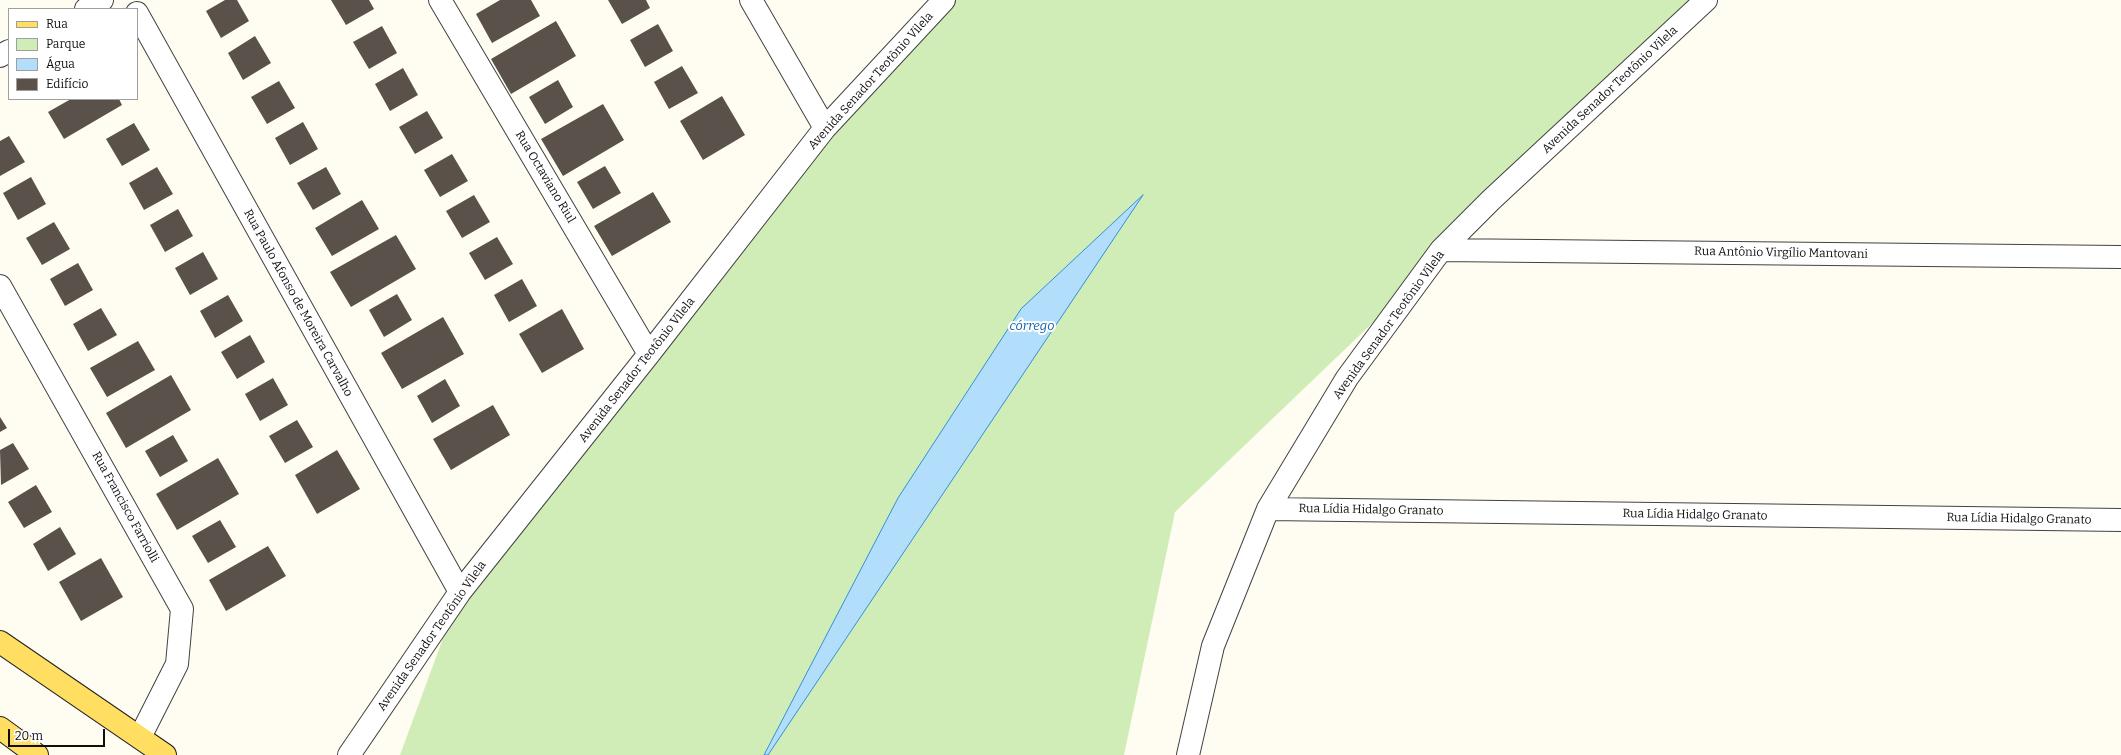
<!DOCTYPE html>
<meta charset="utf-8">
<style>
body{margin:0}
#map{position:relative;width:2121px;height:755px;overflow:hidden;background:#fffdf1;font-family:Bitter,serif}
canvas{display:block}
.legend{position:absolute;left:8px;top:8px;width:130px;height:92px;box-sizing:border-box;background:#fff;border:1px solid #9f9f9f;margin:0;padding:5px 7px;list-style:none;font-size:12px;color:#0f0f0f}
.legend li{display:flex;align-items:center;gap:8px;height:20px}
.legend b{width:20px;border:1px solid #9f9f9f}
.scale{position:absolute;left:8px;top:729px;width:97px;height:18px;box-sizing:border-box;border:2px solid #0f0f0f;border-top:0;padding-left:5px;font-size:12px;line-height:14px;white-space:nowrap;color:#0f0f0f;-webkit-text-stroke:3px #fff;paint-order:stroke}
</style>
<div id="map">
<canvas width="2121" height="755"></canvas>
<ul class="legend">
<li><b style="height:5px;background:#ffde61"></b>Rua</li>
<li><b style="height:11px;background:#d1edb7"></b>Parque</li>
<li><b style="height:11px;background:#b2ddfb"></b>Água</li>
<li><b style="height:11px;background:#59514a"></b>Edifício</li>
</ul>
<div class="scale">20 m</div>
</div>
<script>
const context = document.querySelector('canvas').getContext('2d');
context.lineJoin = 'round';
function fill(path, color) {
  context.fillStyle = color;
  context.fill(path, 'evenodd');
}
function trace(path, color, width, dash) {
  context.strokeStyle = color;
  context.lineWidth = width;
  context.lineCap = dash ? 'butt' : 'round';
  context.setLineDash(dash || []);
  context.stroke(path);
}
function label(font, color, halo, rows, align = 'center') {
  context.font = font + ' Bitter,serif';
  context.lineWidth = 4;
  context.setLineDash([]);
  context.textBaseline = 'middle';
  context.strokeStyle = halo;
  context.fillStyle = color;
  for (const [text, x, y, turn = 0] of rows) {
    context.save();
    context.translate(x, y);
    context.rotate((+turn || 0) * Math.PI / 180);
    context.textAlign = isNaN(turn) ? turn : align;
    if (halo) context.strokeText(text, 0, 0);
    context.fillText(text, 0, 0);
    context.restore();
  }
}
const green = new Path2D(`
 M949 0H1710L1175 512 1124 755H400L456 603 827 130Z`);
const water = new Path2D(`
 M1143 195 768 755H764L898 498 1021 309Z`);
const building = new Path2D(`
 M225 0H237L249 21 221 38 206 11Z
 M331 0H369L374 9 346 25Z
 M500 0H531L540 16 492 43 476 14Z
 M608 0H646L650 8 622 24Z
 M556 21 576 56 511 94 491 59Z
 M658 24 673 51 645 67 630 40Z
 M382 26 397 53 369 69 353 42Z
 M255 36 271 63 243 80 228 53Z
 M682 66 698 93 669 109 654 82Z
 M403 68 418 95 390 111 375 84Z
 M558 80 573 107 545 124 529 97Z
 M279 81 295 108 267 124 251 97Z
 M722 96 745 135 703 160 680 121Z
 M71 99H119L122 105 64 139 48 112Z
 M603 104 624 140 563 176 541 139Z
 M427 111 443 138 415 154 399 127Z
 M303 122 318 149 290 165 275 138Z
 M134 123 150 150 122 166 106 139Z
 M9 136 25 162 0 176V141Z
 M452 154 468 181 440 197 424 170Z
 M605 166 621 193 593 209 577 182Z
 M157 167 173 194 144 210 129 183Z
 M326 167 341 194 313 210 297 183Z
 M31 177 46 204 18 220 3 193Z
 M653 192 671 222 612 256 594 226Z
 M474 195 490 222 462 238 446 211Z
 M362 200 379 229 332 256 315 228Z
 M178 209 193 236 165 252 150 225Z
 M54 222 70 249 42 265 26 238Z
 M396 235 416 269 351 307 330 272Z
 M497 237 513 264 485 280 469 253Z
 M203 252 218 279 190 295 175 268Z
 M78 263 93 290 65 306 50 279Z
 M522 279 537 306 509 322 494 295Z
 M397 294 412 320 384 337 369 310Z
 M228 295 243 321 215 338 200 311Z
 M101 308 117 335 88 351 73 324Z
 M562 309 584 349 542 373 519 334Z
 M443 317 464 354 402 389 381 353Z
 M250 335 265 362 237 379 221 352Z
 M138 341 155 370 107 397 90 368Z
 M171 375 191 410 126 448 106 413Z
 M273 378 288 405 260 421 245 394Z
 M445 379 460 406 432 423 417 396Z
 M493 405 510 435 451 470 433 439Z
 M0 417 7 428 0 432Z
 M297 420 313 447 285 463 269 436Z
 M173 435 188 461 160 477 145 451Z
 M13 443 29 469 1 485 0 450Z
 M337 450 360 489 317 514 295 475Z
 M218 458 239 494 177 530 156 494Z
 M36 485 52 512 24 528 8 502Z
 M220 520 236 547 208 563 192 536Z
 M60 527 76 554 48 571 33 544Z
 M268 546 286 576 226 611 209 580Z
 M101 558 123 597 81 621 59 582Z`);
const minor = new Path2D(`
 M440 0 649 354
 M751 0 825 128
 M86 9 102 0
 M137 13 460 592
 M0 56 9 51
 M1441 250 2121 257
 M0 286 182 609 177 664 140 737
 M1268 509 2121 520
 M349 755 460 592 649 354 825 128 944 0
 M1188 755 1213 646 1268 509 1347 378 1441 250 1491 200 1706 0`);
const major = new Path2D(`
 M0 642 165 755
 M0 728 37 755`);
const streetNames = [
 ["Avenida Senador Teotônio Vilela",871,81,-48],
 ["Avenida Senador Teotônio Vilela",1610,90,-43],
 ["Rua Octaviano Riul",545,177,59],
 ["Rua Antônio Virgílio Mantovani",1781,253,1],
 ["Rua Paulo Afonso de Moreira Carvalho",298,303,61],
 ["Avenida Senador Teotônio Vilela",1389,325,-54],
 ["Avenida Senador Teotônio Vilela",637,370,-52],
 ["Rua Francisco Farriolli",125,507,61],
 ["Rua Lídia Hidalgo Granato",1371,510,1],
 ["Rua Lídia Hidalgo Granato",1695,515,1],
 ["Rua Lídia Hidalgo Granato",2019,519,1],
 ["Avenida Senador Teotônio Vilela",432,636,-55]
];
const waterNames = [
 ["córrego",1032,326]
];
fill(green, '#d1edb7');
fill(water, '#b2ddfb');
trace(water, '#3390d7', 1);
fill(building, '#59514a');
trace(minor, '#424242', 24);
trace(major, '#202020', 24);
trace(minor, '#fff', 22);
trace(major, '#ffde61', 22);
label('12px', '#0f0f0f', '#fff', streetNames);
label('italic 13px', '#0e61ac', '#fff', waterNames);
</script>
